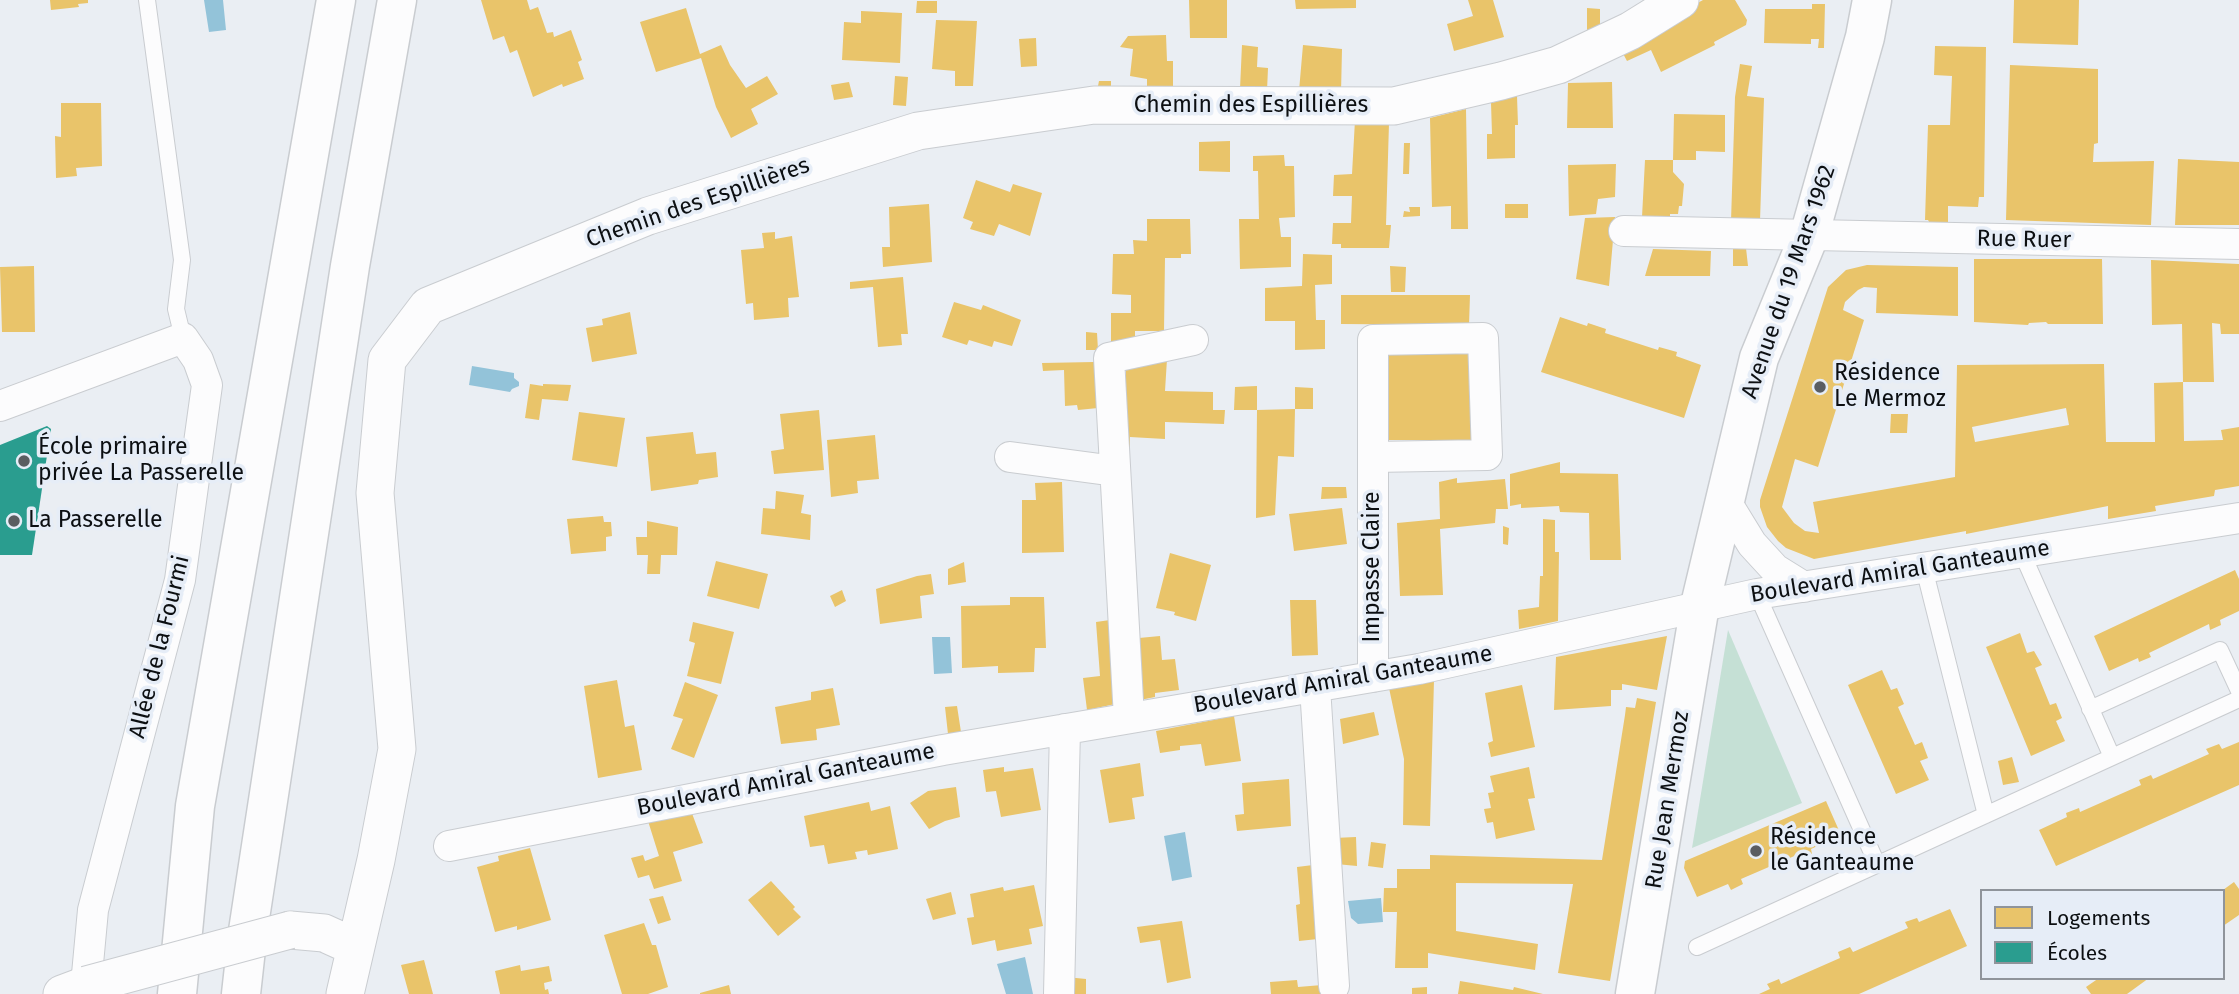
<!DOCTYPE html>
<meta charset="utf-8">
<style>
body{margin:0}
#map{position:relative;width:2239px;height:994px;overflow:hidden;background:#eaeef3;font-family:"Fira Sans",sans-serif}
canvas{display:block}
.legend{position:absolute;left:1980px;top:889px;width:245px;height:91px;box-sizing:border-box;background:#e6edf7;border:2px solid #8f949b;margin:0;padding:9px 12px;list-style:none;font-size:21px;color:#0c0f12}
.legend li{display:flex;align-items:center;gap:14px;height:35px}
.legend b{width:35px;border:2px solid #8f949b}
</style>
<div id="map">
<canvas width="2239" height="994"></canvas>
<ul class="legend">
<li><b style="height:19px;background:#e9c46a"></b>Logements</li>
<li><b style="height:19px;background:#2a9d8f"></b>Écoles</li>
</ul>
</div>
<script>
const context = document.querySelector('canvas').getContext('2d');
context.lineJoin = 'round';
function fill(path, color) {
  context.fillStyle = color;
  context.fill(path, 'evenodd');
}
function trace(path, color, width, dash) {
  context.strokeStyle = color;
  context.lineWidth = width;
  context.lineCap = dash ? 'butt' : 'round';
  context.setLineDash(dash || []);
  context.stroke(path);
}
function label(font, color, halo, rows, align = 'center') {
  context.font = font + ' "Fira Sans",sans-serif';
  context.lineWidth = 7;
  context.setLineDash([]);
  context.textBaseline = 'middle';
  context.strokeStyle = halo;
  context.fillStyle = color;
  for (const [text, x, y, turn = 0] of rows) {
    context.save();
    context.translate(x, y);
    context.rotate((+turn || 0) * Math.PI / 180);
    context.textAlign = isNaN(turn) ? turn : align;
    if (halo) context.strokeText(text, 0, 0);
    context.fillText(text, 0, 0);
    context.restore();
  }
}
const green = new Path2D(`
 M1728 630 1802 803 1692 848Z`);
const water = new Path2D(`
 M204 0H223L226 30 209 32Z
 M472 366 514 373V378L519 382V386L512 389 510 392 469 385Z
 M932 637H950L952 673 934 674Z
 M1185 832 1192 877 1172 881 1164 836Z
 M1381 898 1383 922 1358 924 1351 918 1348 901Z
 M1025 957 1033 994H1006L997 964Z`);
const homes = new Path2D(`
 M50 0H88V3L78 4 79 7 51 10Z
 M481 0H527L530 10 538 7 547 33 553 32 554 37 571 30 582 60 578 62 584 79 563 87 562 84 533 97 517 50 510 53 504 36 493 40Z
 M1189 0H1227V38H1190Z
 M1295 0H1356V8L1296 9Z
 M1468 0H1493L1504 37 1454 51 1447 24 1473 16Z
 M1703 0H1735L1747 20 1746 25 1714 42 1715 45 1661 72 1651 50 1627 61 1619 46Z
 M2014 0H2079L2078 45 2013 43Z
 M917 1H937V13H916Z
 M1812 4H1825L1824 48H1818L1819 39H1811V44L1764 43 1765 9H1812Z
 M686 8 700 54 721 45 730 65 746 88 767 76 778 94 751 109 758 124 731 138 716 107 701 58 656 72 640 22Z
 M1587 8 1600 9V36L1587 37Z
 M861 11 902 13 900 63 842 60 844 22 861 23Z
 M936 20 977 21 973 86H955V71L932 69Z
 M1166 35 1167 61H1173V87L1147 86V79L1130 76 1133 49 1120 47 1128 36Z
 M1036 38 1037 66 1021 67 1019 39Z
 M1242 45 1258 47 1257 67 1268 68 1267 91 1240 89Z
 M1303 45 1342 49 1341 93 1299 91Z
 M1935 46 1986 47 1984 197H1979L1978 207 1948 206V226L1931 225 1928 220H1925L1928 125H1950L1952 76 1934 75Z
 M1740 64 1752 66 1747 96 1764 98 1760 221H1731L1735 97Z
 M2010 65 2098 69V143L2094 144 2093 162 2154 161 2151 225 2006 220Z
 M895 76 908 77 906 106 893 105Z
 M1099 81H1111V86H1098Z
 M849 82 853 97 834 100 831 85Z
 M1612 82 1613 128H1567L1568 83Z
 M1517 96 1518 125H1515V158L1487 159V134H1492L1491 103Z
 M61 103H101L102 166 76 168 77 176 56 178 55 136 61 137Z
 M1466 109 1468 229H1451V206L1432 207 1430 118Z
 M1674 114 1725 115V152L1696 151V160H1673Z
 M1355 120 1389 123 1386 225H1391L1389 248H1341V244H1332L1333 223H1351L1352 196H1333L1334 175 1352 174Z
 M1230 141V172L1199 171V142Z
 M1404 143H1410L1409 174H1403Z
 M1284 155 1285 166H1294L1295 217 1279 218 1281 237H1291V267L1240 269 1239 219H1259L1258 171H1253V156Z
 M2178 159 2239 162V225H2175Z
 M1645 160H1673V172L1684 184 1682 206H1679L1678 214H1670V219L1642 217Z
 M1616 164 1615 197 1598 199 1596 214 1569 216 1568 165Z
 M976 180 1010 192 1013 184 1042 193 1030 236 999 224 994 236 970 229 973 222 963 218Z
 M929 204 932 262 883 267 882 247H890L889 207Z
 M1505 204H1528V218H1505Z
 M1409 207H1420V216L1403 217 1404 211 1410 212Z
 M1615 217 1609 286 1576 279 1585 218Z
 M1147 219H1190L1191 254H1181V258H1165L1164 331H1135V338L1111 345V313H1131V295L1112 294 1113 254H1134L1133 240 1147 241Z
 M775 232V239L792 236 799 297 788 298 789 317 754 320 753 303 746 304 741 250 764 248 762 233Z
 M1733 248H1746L1748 266H1733Z
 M1653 249 1711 251 1710 276H1645Z
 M1303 254 1332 255V284L1315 285 1316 320H1325V349L1295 350V321H1265V288L1302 286Z
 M1974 259H2102L2103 324H2048L2046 322 2029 323 2028 325 1974 322Z
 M2151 260 2239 264V334H2221L2220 324 2212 323 2214 382H2183L2182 324 2152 325Z
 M1867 265 1958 267V316L1876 313 1877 288 1864 287 1858 290 1845 302 1843 310 1864 320 1818 467 1795 459 1782 507 1794 523 1805 531 1819 533 1813 502 1955 477 1957 365 2104 364 2106 442H2155L2154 383 2183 382 2184 441 2223 440 2221 430 2239 427V486L2215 490 2214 496 2155 506 2156 511 2108 519V506L1966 534V531L1814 559 1786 548 1778 541 1767 527 1760 507V500L1828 287 1846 270ZM2066 408 2069 425 1975 442 1972 427Z
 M34 266 35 332H2L0 267Z
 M1390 266 1406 267 1405 292H1391Z
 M903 277 908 334H901L902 345 878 347 873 287 850 289V282Z
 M1341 295H1470L1469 325 1341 324Z
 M954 302 981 310 983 305 1021 320 1012 346 994 341 992 347 969 340 967 345 942 337Z
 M630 312 637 354 592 362 586 328 603 325 602 319Z
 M1560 317 1587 326 1588 323 1606 329 1605 333 1658 350 1659 347 1677 352 1676 356 1701 365 1684 418 1541 372Z
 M1086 332 1097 333 1098 350H1086Z
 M1473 350 1475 440H1384L1383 351Z
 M1126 359H1167L1165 391 1213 392V410H1225L1224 424 1165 422V439L1130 437V455L1116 454 1126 409Z
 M1094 362 1098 408 1078 410 1077 405 1065 406 1064 370 1043 371 1042 363Z
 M530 384 543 386V384L571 385 568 401 542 399 539 420 525 418Z
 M1257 386V410H1234L1235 387Z
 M1295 387 1313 388V409H1295Z
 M1295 409 1294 457 1278 456 1275 515 1256 518 1257 410Z
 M819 410 824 470 774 474 771 451 784 449 780 414Z
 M579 412 625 418 617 467 572 460Z
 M1891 414H1908L1907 433H1890Z
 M693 432 696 454 716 452 718 477 699 480 698 484 651 491 646 437Z
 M875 435 879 479 857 481 858 493 831 497 827 440Z
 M1560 462V473L1618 474 1621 560H1590L1589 513 1560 512 1559 506 1521 508V504L1510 506V474Z
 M1457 478V483L1505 479 1508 509H1496L1495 523 1440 529 1443 595 1400 596 1397 523 1440 519 1439 482Z
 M1062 482 1064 552 1022 553V500H1036L1035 483Z
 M1322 487H1346L1347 498 1321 499Z
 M776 491 804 495 801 513 811 515 810 540 761 534 763 508 775 509Z
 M1342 508 1347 544 1294 551 1289 514Z
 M603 516 604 522H611L612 536 606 537V551L571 554 567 519Z
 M1543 519 1555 520V552H1559L1558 621 1519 629 1518 610 1539 607 1540 576H1543Z
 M647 521 678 527 677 555H661L660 574H647L648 555H637L636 537H647Z
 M1503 526 1509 528 1508 545 1503 544Z
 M1170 553 1211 565 1196 621 1174 615 1175 612 1156 608Z
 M716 561 768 574 759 609 707 596Z
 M964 562 966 582 948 585V569Z
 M2235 570 2239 579V611L2220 620 2221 625 2210 630 2209 624 2149 653 2151 657 2139 662 2138 658 2109 671 2094 636Z
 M931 574 934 594 920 596 922 618 880 624 876 589 917 576Z
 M842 590 846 601 835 607 830 596Z
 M1010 597H1044L1046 648H1035L1034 672 998 673V666L962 668 961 606 1010 605Z
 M1290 600H1316L1318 655 1292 656Z
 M1110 620 1120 703 1087 710 1083 678 1100 676 1096 622Z
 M693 622 734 632 721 684 687 676 695 643 689 641Z
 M2020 633 2027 653 2034 651 2042 665 2035 668 2050 705 2056 703 2062 718 2056 721 2065 741 2031 756 1986 647Z
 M1160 636 1162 660 1175 659 1179 690 1155 693V697L1135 701 1139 638Z
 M1667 636 1657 690 1622 684V690H1611V706L1554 710 1556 657Z
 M1882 670 1891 690 1897 688 1904 704 1898 707 1915 745 1922 742 1928 758 1920 761 1929 780 1896 794 1848 685Z
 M617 680 625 727 634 725 642 770 598 778 584 686Z
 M1434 680 1430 826 1403 825 1404 759 1389 688Z
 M685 682 718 695 694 758 671 749 683 719 673 716Z
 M1522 685 1535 747 1491 757 1488 743 1493 741 1485 693Z
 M833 688 840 725 816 729 817 740 781 744 775 707 811 700V692Z
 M1637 698 1656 702 1610 981 1558 973 1573 884 1456 883V931L1538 944 1535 970 1428 953V968H1395L1397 912H1383L1384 888H1397V869H1430V855L1602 860 1625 715 1626 707 1635 708Z
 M957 706 961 732 948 734 945 707Z
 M1374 712 1379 735 1343 744 1340 719Z
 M1234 716 1241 761 1205 766 1201 744 1180 746V750L1160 753 1156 731Z
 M2239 742V785L2056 866 2039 830 2067 817 2066 813 2079 808 2080 812 2141 785 2139 780 2151 775 2153 779 2209 754 2206 749 2219 744 2222 749Z
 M2012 757 2019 782 2003 785 1998 761Z
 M1140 763 1144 796 1132 798 1135 819 1109 823 1100 770Z
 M1004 767V772L1033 768 1041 810 1001 817 996 791 986 792 983 770Z
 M1529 767 1535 798 1528 799 1535 830 1496 839 1493 822 1487 823 1484 809 1491 808 1488 793 1494 792 1490 776Z
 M1289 779 1291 826 1237 831 1235 815 1244 814 1242 783Z
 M956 787 960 817 945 821 929 829 910 803 928 791Z
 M1826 801 1841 835 1811 849 1812 854 1800 859 1799 854 1741 879 1743 884 1731 890 1728 884 1697 897 1684 868 1685 861Z
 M869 802 871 811 890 806 898 849 868 855 867 850 855 852 857 859 828 864 824 845 810 847 804 816Z
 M690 808 703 843 673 852 682 881 654 889 649 875 638 878 631 858 643 855 645 861 659 856 648 821Z
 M1356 837 1357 866 1336 864 1334 838Z
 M1371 842 1386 844 1383 868 1368 866Z
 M530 848 551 920 517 930V926L495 932 477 867 499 861 498 856Z
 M1313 865 1318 939 1299 941 1296 905 1300 904 1297 867Z
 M771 881 795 907 793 909 801 917 778 936 748 900Z
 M2234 882 2239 889V915L2223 926V890Z
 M1034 885 1043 926 1029 929 1032 944 997 951 995 940 972 945 967 918 974 917 970 894 1003 887 1004 891Z
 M951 892 956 914 933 920 926 899Z
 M663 896 671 920 658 924 649 899Z
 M1950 909 1967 946 1859 994H1759L1770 989 1767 984 1779 979 1781 984 1840 958 1838 952 1850 947 1853 952 1908 928 1905 922 1917 918 1919 922Z
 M1182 921 1191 978 1167 983 1160 940 1140 943 1137 927Z
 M644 923 652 945H656L668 987 648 994H622L604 935Z
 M424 960 433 994H409L401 965Z
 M520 965 521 971 549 966 552 981 544 983 545 990 548 989 549 994H500L495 971Z
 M1066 977 1086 979V994H1065Z
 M2099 978H2149L2127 994H2091L2086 987Z
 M1297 980 1298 987 1322 985 1323 994H1271L1270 982Z
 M1460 981 1513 990 1514 987 1543 994H1458Z
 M729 985 731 994H700V993Z
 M1427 987V994H1412V988Z`);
const schools = new Path2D(`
 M47 426 51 429 32 555H0V445Z`);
const service = new Path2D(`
 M147 0 182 260 176 309 183 338
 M2022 553 2112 757
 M1924 568 1986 815
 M1757 594 1877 864
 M2090 709 2220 650 2239 691
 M1697 947 2239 699`);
const minor = new Path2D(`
 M1624 231 2239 244
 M0 406 183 338 198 360 207 385 180 580 93 910 86 985
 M1010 457 1115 471
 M1725 500 1752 544 1775 569 1804 587
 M1373 677V340L1483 338 1487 455 1373 457
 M1315 687 1334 986
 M1129 718 1109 358 1193 340
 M449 846 943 750 1419 669 1757 594 2239 518
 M1059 994 1065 729`);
const tertiary = new Path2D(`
 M290 930 324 933 355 947
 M62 994 86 985
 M345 994 376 860 397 749 375 493 387 360 428 306 648 216 918 131 1094 105 1394 106 1501 81 1558 65 1630 31 1680 0`);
const secondary = new Path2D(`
 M1635 994 1700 605 1759 358 1809 236 1865 37 1872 0`);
const motorway = new Path2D(`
 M177 994 195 806 336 0
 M241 994 248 931 350 266 397 0`);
const tertiaryBridge = new Path2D(`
 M86 985 290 930`);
const markers = [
 [1820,387,7,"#5a5d61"],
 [24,461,7,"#5a5d61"],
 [14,521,7,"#5a5d61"],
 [1756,851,7,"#5a5d61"]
];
const streetNames = [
 ["Chemin des Espillières",1251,106],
 ["Chemin des Espillières",698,203,-19],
 ["Rue Ruer",2024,240,1],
 ["Avenue du 19 Mars 1962",1789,282,-71],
 ["Impasse Claire",1373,567,-90],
 ["Boulevard Amiral Ganteaume",1900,572,-9],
 ["Allée de la Fourmi",160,647,-76],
 ["Boulevard Amiral Ganteaume",1343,680,-10],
 ["Boulevard Amiral Ganteaume",786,780,-11],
 ["Rue Jean Mermoz",1668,800,-81]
];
const poiNames = [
 ["Résidence",1834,374],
 ["Le Mermoz",1834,400],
 ["École primaire",38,448],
 ["privée La Passerelle",38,474],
 ["La Passerelle",28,521],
 ["Résidence",1770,838],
 ["le Ganteaume",1770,864]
];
fill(green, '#c5e0d5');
fill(water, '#93c3d9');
fill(homes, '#e9c46a');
fill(schools, '#2a9d8f');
trace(service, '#c9ccd0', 18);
trace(minor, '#c9ccd0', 32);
trace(tertiary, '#c9ccd0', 39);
trace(secondary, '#c9ccd0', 41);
trace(motorway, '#c9ccd0', 41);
trace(service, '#fcfcfd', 16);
trace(minor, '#fcfcfd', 30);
trace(tertiary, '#fcfcfd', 37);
trace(secondary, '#fcfcfd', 38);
trace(motorway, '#fcfcfd', 38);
trace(tertiaryBridge, '#c9ccd0', 39, []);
trace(tertiaryBridge, '#fcfcfd', 37);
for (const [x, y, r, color] of markers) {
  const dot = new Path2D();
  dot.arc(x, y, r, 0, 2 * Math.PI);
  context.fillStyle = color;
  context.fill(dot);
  trace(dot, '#e6edf7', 2.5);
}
label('23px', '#0c0f12', '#e6edf7', streetNames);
label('23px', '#0c0f12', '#e6edf7', poiNames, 'left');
</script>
